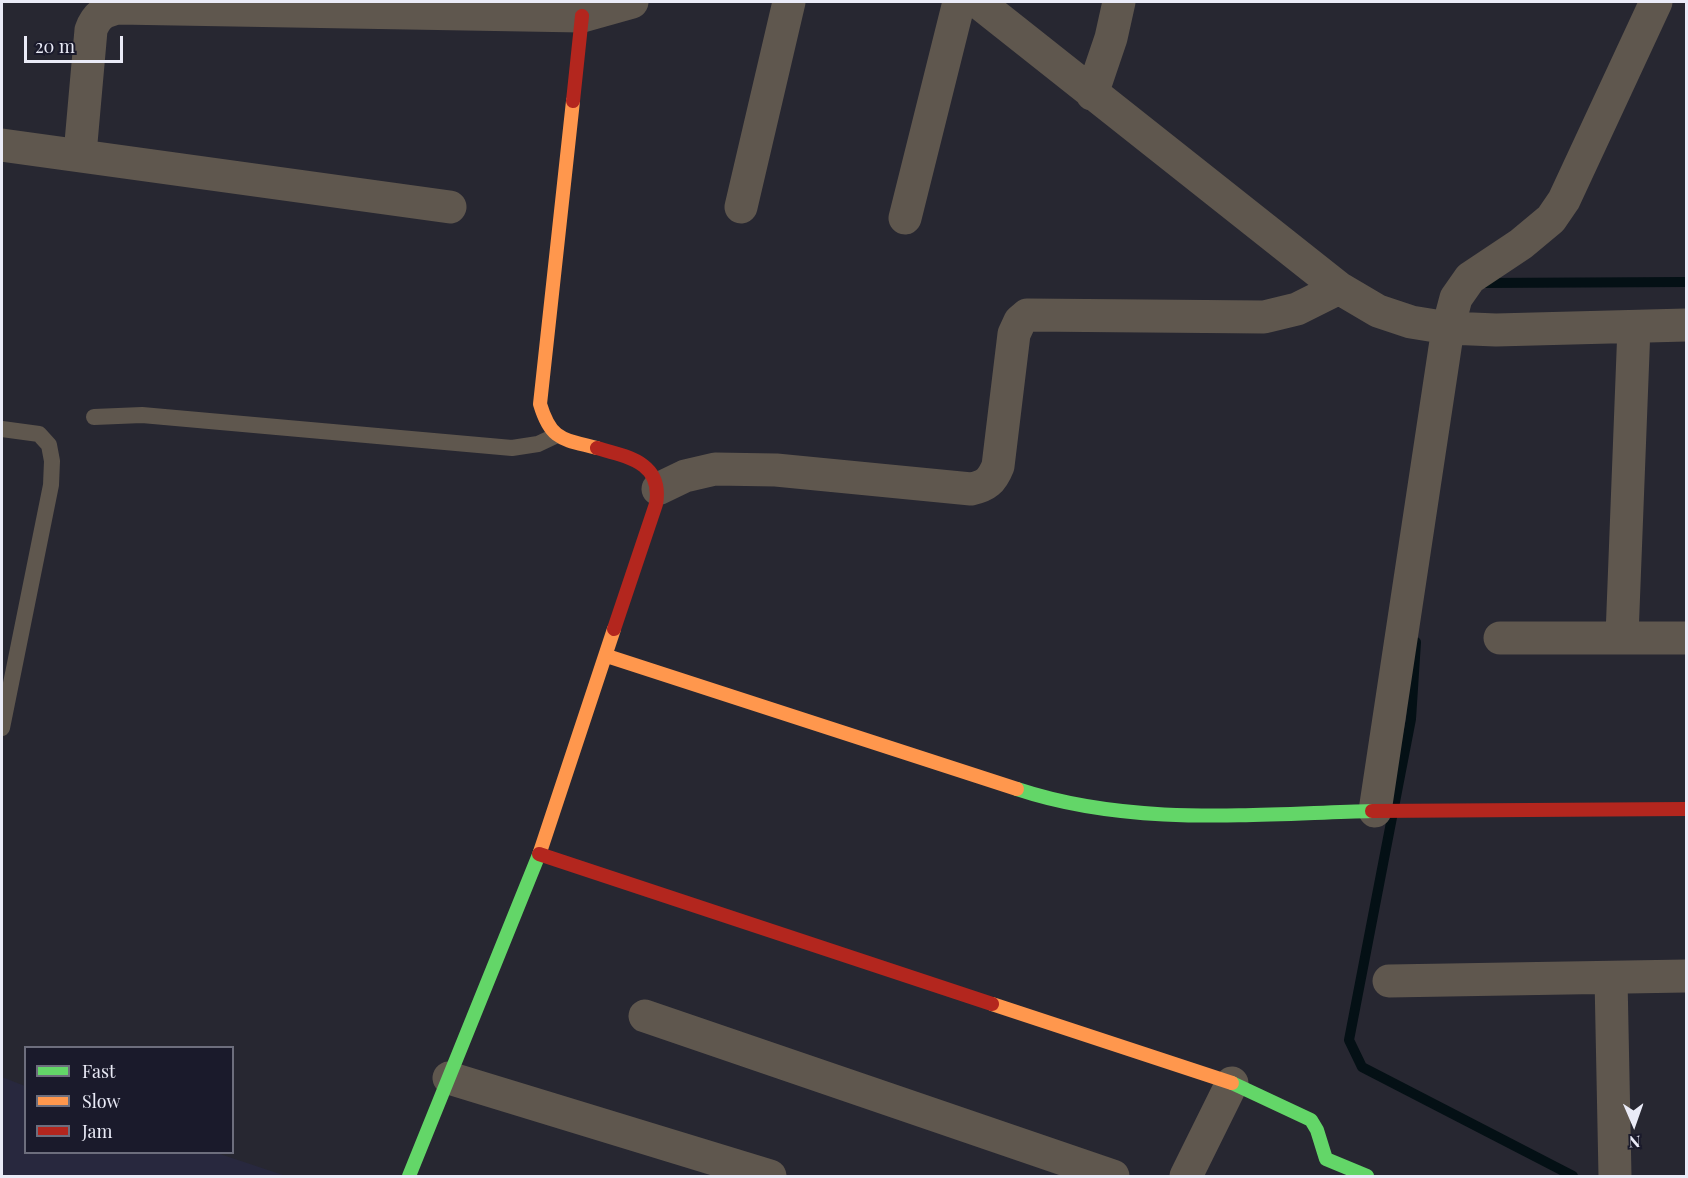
<!DOCTYPE html>
<style>
body{margin:0}
#map{position:relative;width:1688px;height:1178px;overflow:hidden;background:#272731;font-family:"Playfair Display",serif}
canvas{display:block}
.frame{position:absolute;inset:0;border:3px solid #eaebf7;pointer-events:none}
.legend{position:absolute;left:24px;top:1046px;width:210px;height:108px;box-sizing:border-box;background:#1a1a2b;border:2px solid #6d6e7d;margin:0;padding:8px 10px;list-style:none;font-size:18px;color:#eaebf7}
.legend li{display:flex;align-items:center;gap:12px;height:30px}
.legend b{width:30px;border:2px solid #6d6e7d}
.north{position:absolute;left:1604px;top:1094px;width:60px;height:60px;-webkit-text-stroke:4px #1a1a2b;paint-order:stroke;rotate:178deg;font-size:16px;font-weight:700;line-height:24px;text-align:center;color:#eaebf7}
.north::after{content:'';display:block;margin:auto;width:21px;height:27px;background:#eaebf7;clip-path:polygon(50% 0,100% 100%,50% 72%,0 100%)}
.scale{position:absolute;left:24px;top:36px;width:99px;height:27px;box-sizing:border-box;border:3px solid #eaebf7;border-top:0;padding-left:8px;font-size:18px;line-height:21px;white-space:nowrap;color:#eaebf7;-webkit-text-stroke:4px #1a1a2b;paint-order:stroke}
</style>
<div id="map">
<canvas width="1688" height="1178"></canvas>
<div class="frame"></div>
<ul class="legend">
<li><b style="height:8px;background:#63d668"></b>Fast</li>
<li><b style="height:8px;background:#ff974d"></b>Slow</li>
<li><b style="height:8px;background:#b3261e"></b>Jam</li>
</ul>
<div class="north">N</div>
<div class="scale">20 m</div>
</div>
<script>
const context = document.querySelector('canvas').getContext('2d');
context.lineJoin = 'round';
function fill(path, color) {
  context.fillStyle = color;
  context.fill(path, 'evenodd');
}
function trace(path, color, width, dash) {
  context.strokeStyle = color;
  context.lineWidth = width;
  context.lineCap = dash ? 'butt' : 'round';
  context.setLineDash(dash || []);
  context.stroke(path);
}
const built = new Path2D(`
 M2 1077 25 1086 26 1152 217 1153 286 1176H2Z`);
const stream = new Path2D(`
 M1480 283 1686 282
 M1416 642 1411 719 1349 1040 1362 1067 1573 1176`);
const lane = new Path2D(`
 M94 417 142 415 512 448 538 444 555 436
 M2 429 39 434 49 445 52 461 51 485 2 728`);
const street = new Path2D(`
 M978 2 1339 288 1378 311 1411 322 1448 328 1496 330 1686 325
 M1092 94 1111 38 1119 2
 M2 145 450 207
 M80 154 91 30C96 16 103 11 118 8L582 16 632 2
 M741 207 789 2
 M905 218 959 2
 M658 489 685 476 715 469 776 470 971 489C986 486 992 481 998 466L1014 334 1020 321 1027 315 1264 317 1297 309 1339 288
 M1622 636 1634 327
 M1500 638H1686
 M1375 811 1448 328 1456 298 1470 278 1521 244 1551 219 1564 200 1656 2
 M1611 978 1615 1176
 M1389 981 1686 976
 M645 1016 1113 1176
 M449 1078 770 1176
 M1186 1176 1232 1083`);
const fast = new Path2D(`
 M1017 789C1131 827 1254 814 1372 811
 M1232 1083 1311 1120 1317 1130 1326 1159 1367 1176
 M409 1176 540 852`);
const slow = new Path2D(`
 M573 101 540 404C551 441 563 439 597 448
 M607 656 1017 789
 M540 852 614 629
 M992 1004 1232 1083`);
const jam = new Path2D(`
 M573 101 582 16
 M597 448C629 457 663 463 656 504L614 629
 M1372 811 1686 809
 M539 854 992 1004`);
fill(built, '#28283e');
trace(stream, '#041015', 10);
trace(lane, '#5f574e', 16);
trace(street, '#5f574e', 33);
trace(fast, '#63d668', 14);
trace(slow, '#ff974d', 14);
trace(jam, '#b3261e', 14);
</script>
